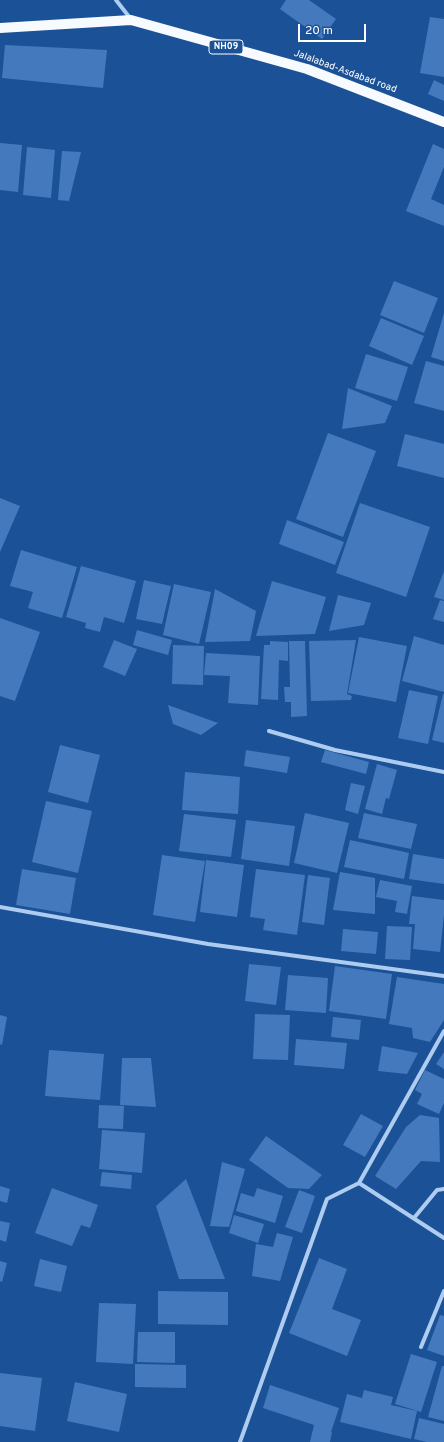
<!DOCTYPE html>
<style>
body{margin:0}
#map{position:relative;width:444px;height:1442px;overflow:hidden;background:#1b5196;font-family:Overpass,sans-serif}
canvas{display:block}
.scale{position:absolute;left:298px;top:24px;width:68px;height:18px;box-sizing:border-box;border:2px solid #fff;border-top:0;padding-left:5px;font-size:12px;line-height:14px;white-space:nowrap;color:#fff;-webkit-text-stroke:3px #1b5196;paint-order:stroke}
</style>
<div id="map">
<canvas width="444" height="1442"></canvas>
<div class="scale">20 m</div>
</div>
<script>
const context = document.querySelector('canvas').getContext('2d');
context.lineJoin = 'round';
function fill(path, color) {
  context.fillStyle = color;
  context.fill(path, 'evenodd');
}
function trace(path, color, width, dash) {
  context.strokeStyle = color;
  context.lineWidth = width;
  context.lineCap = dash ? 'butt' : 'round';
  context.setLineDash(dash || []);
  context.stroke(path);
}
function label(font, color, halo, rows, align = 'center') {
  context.font = font + ' Overpass,sans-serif';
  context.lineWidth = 3.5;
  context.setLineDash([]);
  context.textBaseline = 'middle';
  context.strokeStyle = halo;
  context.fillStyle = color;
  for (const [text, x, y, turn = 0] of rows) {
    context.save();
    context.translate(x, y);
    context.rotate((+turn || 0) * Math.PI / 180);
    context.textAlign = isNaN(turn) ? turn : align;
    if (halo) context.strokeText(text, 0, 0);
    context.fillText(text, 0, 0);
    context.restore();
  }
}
const building = new Path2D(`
 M286 0H309L336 19 322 39 280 9Z
 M430 17 444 19V77L420 73Z
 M5 45 107 50 103 88 2 78Z
 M434 80 444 85V101L428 94Z
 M0 143 22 145 18 192 0 190Z
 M433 144 444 149V167L431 199 444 205V226L406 211Z
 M27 147 55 150 51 198 23 195Z
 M62 151 81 152 69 201 58 200Z
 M394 281 438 298 424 333 380 315Z
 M444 313V361L431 357Z
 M381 318 424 336 412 365 369 346Z
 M366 354 408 367 397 401 355 388Z
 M426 361 444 366V411L414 403Z
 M348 388 392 406 385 423 342 429Z
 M328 433 376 451 343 537 296 519Z
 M405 434 444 444V478L397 466Z
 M0 498 20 506 0 552Z
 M360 503 430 527 406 597 336 573Z
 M287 520 344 542 335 565 279 544Z
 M21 550 77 567 62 618 28 608 33 592 10 586Z
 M81 566 136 581 124 623 104 617 100 632 85 628 86 623 66 617Z
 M444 571V600L434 597Z
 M144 580 171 586 162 624 136 619Z
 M272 581 326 597 315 634 256 636Z
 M174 584 211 592 199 644 163 635Z
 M215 589 256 611 250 641 205 642Z
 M338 595 371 603 364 625 329 631Z
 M440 600 444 601V622L433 619Z
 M0 618 40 632 15 701 0 696Z
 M137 630 172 640 168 655 133 645Z
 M414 636 444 645V692L402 681Z
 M359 637 407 646 396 702 348 693Z
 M114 640 137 649 125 676 103 667Z
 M356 640 347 694 352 696 351 700 311 701 309 641Z
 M270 641 288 642V661L279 660 278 700 261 699 264 645H270Z
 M289 641H305L307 716 291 717V702H285L284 687H290Z
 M173 645 204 646 203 685 172 684Z
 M206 653 260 656 258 705 228 703 230 676 204 675Z
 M409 690 438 696 428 744 398 738Z
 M443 694H444V743L432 740Z
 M168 705 218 723 201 735 173 724Z
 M60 745 100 755 88 803 48 792Z
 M246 750 290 757 287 773 244 766Z
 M325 750 369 762 366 774 321 762Z
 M377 764 397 770 389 799 386 798 382 814 365 809Z
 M185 772 240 777 238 814 182 810Z
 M351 783 365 786 358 814 345 810Z
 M46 801 92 811 78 873 32 862Z
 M305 813 349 823 337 873 294 863Z
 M364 813 417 824 411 849 358 838Z
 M184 814 236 820 231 857 179 851Z
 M246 820 295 826 289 866 241 859Z
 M350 840 409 853 404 879 344 867Z
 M413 854 444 859V884L409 879Z
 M162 855 205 861 195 922 153 915Z
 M206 860 244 865 237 917 200 912Z
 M22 869 76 878 70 914 16 905Z
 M256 869 305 875 297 935 263 930 265 919 250 917Z
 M340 872 375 878V914L333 910Z
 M308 875 330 878 324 925 302 922Z
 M380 880 412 886 407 914 395 912 397 901 376 897Z
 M412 896 444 900V915L440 952 413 949 415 924H409Z
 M387 926 412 927 410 960 385 959Z
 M343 929 378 932 376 954 341 951Z
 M249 964 281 967 276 1005 245 1001Z
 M335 966 392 974 386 1019 329 1011Z
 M288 975 328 978 326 1013 285 1010Z
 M397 977 444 984V1020L430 1042 413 1038 412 1028 389 1024Z
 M255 1014 290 1015 288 1060 253 1059Z
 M0 1015 7 1017 2 1045 0 1044Z
 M333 1017 361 1020 359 1040 331 1037Z
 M296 1039 347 1043 344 1069 294 1065Z
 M382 1046 418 1053 407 1074 378 1071Z
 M49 1050 104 1054 100 1100 45 1096Z
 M444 1052V1069L436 1064Z
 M122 1058H151L156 1107 120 1105Z
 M425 1070 444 1079V1103L439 1114 417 1104 422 1094 415 1090Z
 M99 1105 124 1106 123 1129 98 1128Z
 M361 1114 383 1126 365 1157 343 1145Z
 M420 1115 439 1118 440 1162 421 1161 396 1189 375 1176 406 1127Z
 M102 1130 145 1133 142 1173 99 1169Z
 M266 1136 322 1175 309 1189 288 1188 249 1160Z
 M222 1162 245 1169 229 1227 210 1226Z
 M102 1172 132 1175 131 1189 100 1186Z
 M186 1179 225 1279H179L156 1206Z
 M0 1186 10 1189 7 1203 0 1201Z
 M52 1188 98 1205 90 1228 81 1225 72 1246 35 1233Z
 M257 1188 283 1196 275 1223 236 1211 241 1193 254 1197Z
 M299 1190 315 1196 302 1233 285 1227Z
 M234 1215 264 1224 258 1243 229 1233Z
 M0 1221 10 1223 6 1242 0 1240Z
 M277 1233 293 1237 280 1281 252 1276 256 1244 273 1247Z
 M319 1258 347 1269 332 1309 361 1320 347 1356 289 1333Z
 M40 1259 67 1266 61 1292 34 1286Z
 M0 1261 7 1263 2 1282 0 1281Z
 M158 1291 228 1292V1325L158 1324Z
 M99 1303 136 1304 133 1364 96 1362Z
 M440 1315 444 1316V1356L427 1350Z
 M138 1332H175V1363L137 1362Z
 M411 1354 437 1362 421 1412 395 1404Z
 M135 1364 186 1365V1388L135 1387Z
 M442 1366H444V1421L428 1417Z
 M0 1373 42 1378 35 1431 0 1426Z
 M75 1382 127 1394 119 1432 67 1421Z
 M270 1385 339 1408 331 1432H332L330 1442H310L314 1425 263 1408Z
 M364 1390 393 1397 391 1405 417 1411 411 1439 340 1422 347 1394 362 1398Z
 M419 1418 444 1424V1442H427L414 1439Z`);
const street = new Path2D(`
 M116 0 130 18
 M269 731 335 750 444 772
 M0 907 208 944 444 976
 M359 1183 444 1238
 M414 1218 437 1190 444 1189
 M421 1347 444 1291
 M240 1442 327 1199 359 1183 444 1031`);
const primary = new Path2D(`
 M0 28 131 20 307 69 444 122`);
const shields = [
 [226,47,34]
];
const shieldNames = [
 ["NH09",226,47]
];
const streetNames = [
 ["Jalalabad-Asdabad road",345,72,20]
];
fill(building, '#447abd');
trace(street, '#aeccf0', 4);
trace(primary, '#f7faff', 10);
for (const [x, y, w] of shields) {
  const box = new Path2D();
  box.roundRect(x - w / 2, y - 7, w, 14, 3);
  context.fillStyle = '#1b5196';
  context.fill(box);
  trace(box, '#fff', 1);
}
label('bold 9px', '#fff', null, shieldNames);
label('10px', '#fff', '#1b5196', streetNames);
</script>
